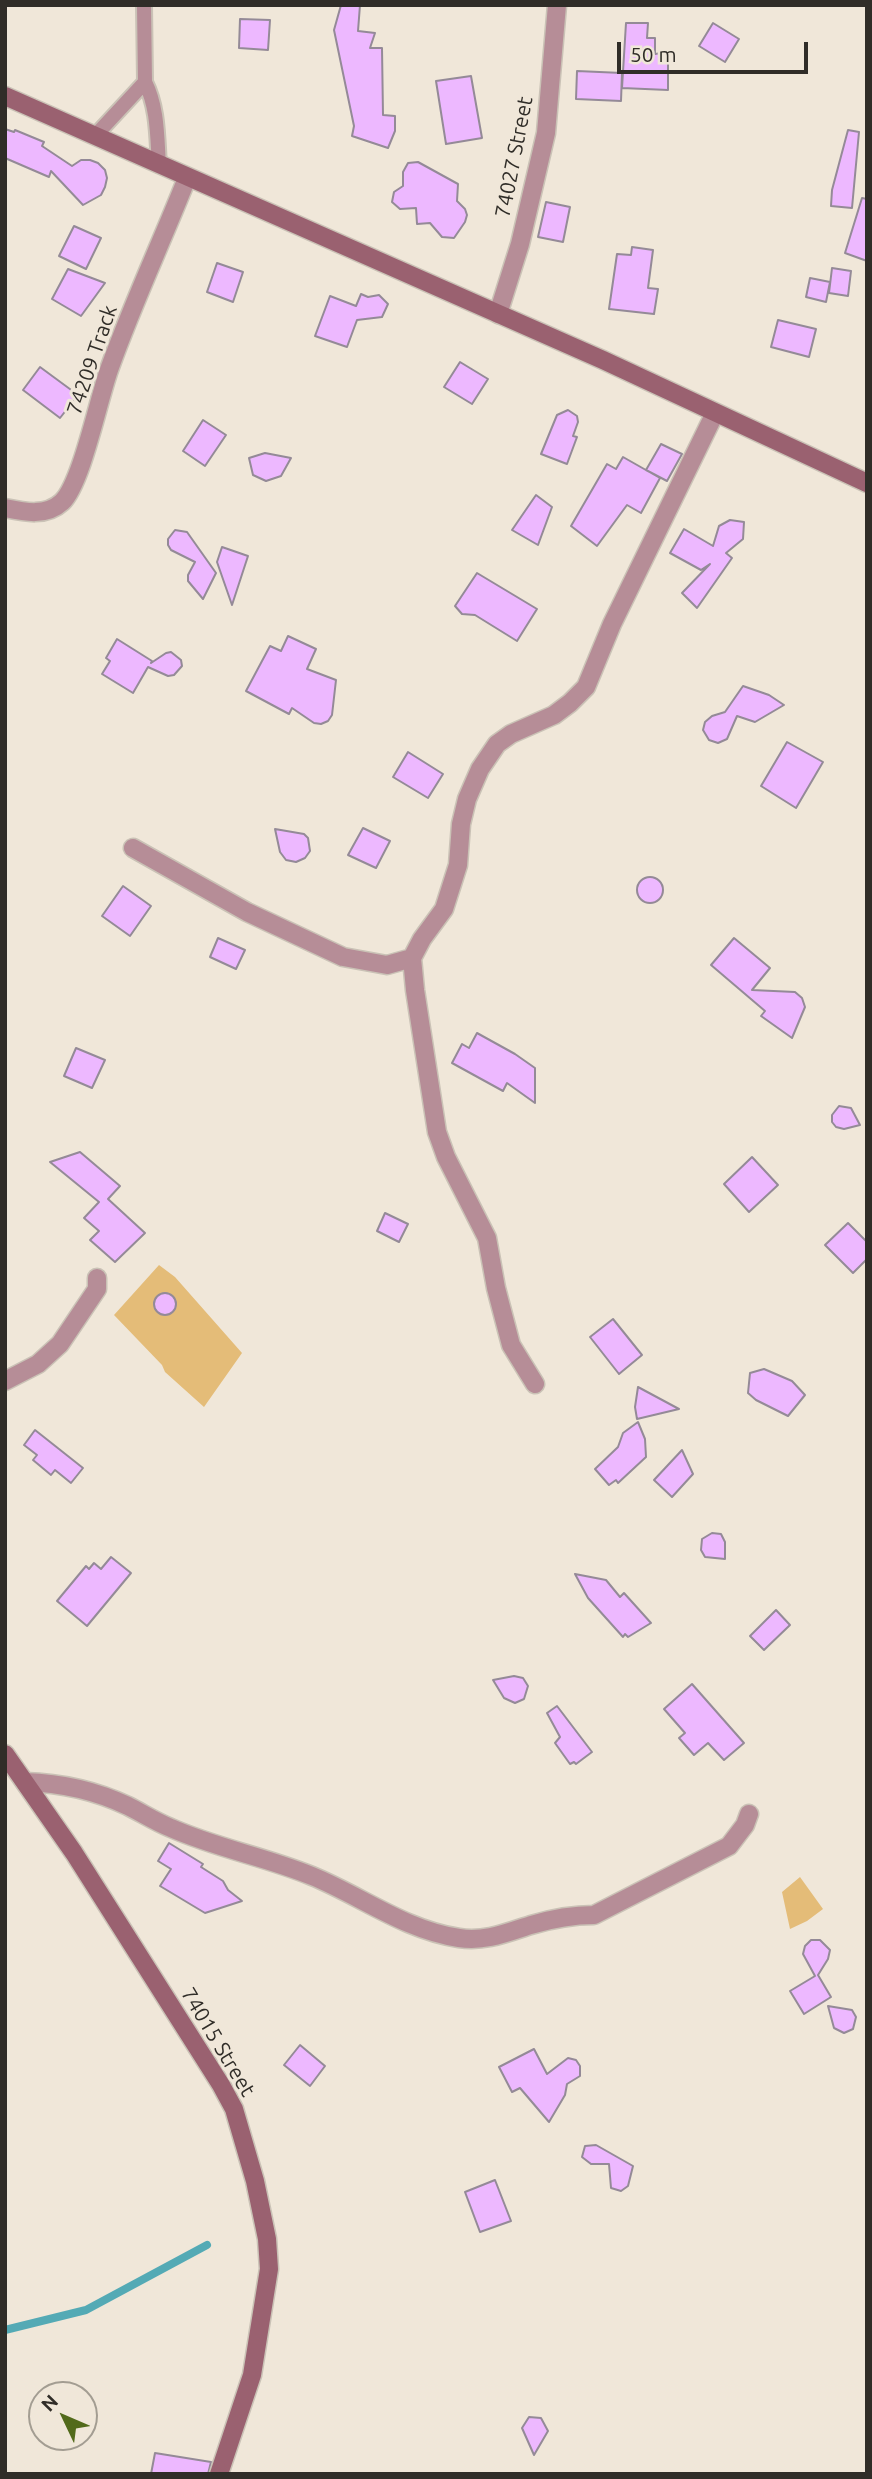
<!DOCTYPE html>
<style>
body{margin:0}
#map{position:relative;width:872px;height:2479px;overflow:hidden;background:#f0e7d9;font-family:Ubuntu,sans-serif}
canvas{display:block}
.frame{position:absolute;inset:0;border:7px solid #302d28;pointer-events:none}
.north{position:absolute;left:28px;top:2381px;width:70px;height:70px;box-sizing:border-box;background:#f0e7d9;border:2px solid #a39d92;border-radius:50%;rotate:314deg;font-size:19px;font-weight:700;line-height:28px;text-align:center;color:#302d28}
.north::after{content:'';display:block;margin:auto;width:24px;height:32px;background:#526a1b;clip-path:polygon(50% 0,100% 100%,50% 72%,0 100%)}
.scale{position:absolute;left:617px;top:42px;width:191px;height:32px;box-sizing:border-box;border:4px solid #302d28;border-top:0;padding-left:9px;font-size:21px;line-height:24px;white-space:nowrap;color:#302d28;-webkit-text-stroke:5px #f0e7d9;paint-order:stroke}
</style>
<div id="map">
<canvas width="872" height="2479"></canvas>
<div class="frame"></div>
<div class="north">N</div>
<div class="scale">50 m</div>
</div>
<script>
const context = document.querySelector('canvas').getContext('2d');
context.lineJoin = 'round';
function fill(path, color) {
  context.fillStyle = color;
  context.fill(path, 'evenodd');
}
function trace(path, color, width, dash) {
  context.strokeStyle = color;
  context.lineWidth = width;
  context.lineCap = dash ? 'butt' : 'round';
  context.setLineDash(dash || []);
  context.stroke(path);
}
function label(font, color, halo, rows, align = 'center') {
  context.font = font + ' Ubuntu,sans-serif';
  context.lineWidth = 6;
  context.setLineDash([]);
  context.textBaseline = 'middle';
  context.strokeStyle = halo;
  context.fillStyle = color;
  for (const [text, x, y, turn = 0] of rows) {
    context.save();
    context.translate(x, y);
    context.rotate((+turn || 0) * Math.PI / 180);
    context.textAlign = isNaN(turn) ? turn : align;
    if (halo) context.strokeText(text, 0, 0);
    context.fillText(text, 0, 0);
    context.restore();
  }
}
const green = new Path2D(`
 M159 1265 175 1277 242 1353 204 1407 165 1372 162 1365 114 1315Z
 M800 1877 823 1909 807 1921 790 1929 782 1892Z`);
const stream = new Path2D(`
 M5 2330 86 2310 207 2245`);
const building = new Path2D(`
 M341 5H360L358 31 375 33 370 48H382L383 115 395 116V131L388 148 352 136 354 126 334 30Z
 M240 19 270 20 268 50 239 48Z
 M626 23H648L647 38H655V54L668 52V90L622 88Z
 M713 23 739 39 725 62 699 46Z
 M577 71 622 73 621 101 576 99Z
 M471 76 482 138 446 144 436 81Z
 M5 129 14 132 15 130 44 142 42 146 72 166 81 160H90L98 163 105 170 107 178 105 187 101 195 83 205 51 171 49 177 5 158Z
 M848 130 859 132 852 208 831 206 832 190Z
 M418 162 458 184 457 201 465 209 467 215 465 222 454 238 442 237 430 223 417 224 416 208 400 209 392 202 394 192 403 186V172L408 163Z
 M862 198 867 199V261L845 253Z
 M546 202 570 207 563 242 538 237Z
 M74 226 101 238 86 269 59 256Z
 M632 247 653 250 648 288 658 289 654 314 609 309 617 254 631 255Z
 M217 263 243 272 233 302 207 292Z
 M832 268 851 271 848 296 829 293Z
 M68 269 105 283 81 316 52 299Z
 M810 278 830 282 826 302 806 297Z
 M361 294 368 297 379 295 388 304 382 317 357 320 347 347 315 336 330 296 356 306Z
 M778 320 816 329 809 357 771 347Z
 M460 362 488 379 472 404 444 387Z
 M40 367 78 395 60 418 23 390Z
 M568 410 577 416 578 422 573 436 577 437 567 464 541 454 557 415Z
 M203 420 226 435 205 466 183 451Z
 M661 444 682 454 667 481 646 470Z
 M265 453 291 458 281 476 266 481 253 475 249 458Z
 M623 457 660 478 641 513 627 505 597 546 571 526 607 464 616 469Z
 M536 495 552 507 538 545 512 530Z
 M730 520 744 522 743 539 726 553 732 558 697 608 682 593 710 564 701 570 670 553 684 529 713 546 719 526Z
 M175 530 187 532 216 573 203 599 188 581V575L195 562 171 550 168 545V539Z
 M222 547 248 556 232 605 217 562Z
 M477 573 537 609 517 641 475 615 462 614 455 606Z
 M288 636 316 649 307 669 336 680 332 715 328 721 321 724 314 723 292 708 289 714 246 691 270 646 281 651Z
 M117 639 152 661 151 663 166 653 171 652 181 660 182 666 174 675 168 676 148 667 133 693 102 674 110 661 106 658Z
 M743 686 769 695 784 705 755 722 737 716 727 739 718 743 709 740 703 730 705 722 712 716 725 712Z
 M787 742 823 762 796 808 761 786Z
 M408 752 443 774 428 798 393 777Z
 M363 828 390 841 376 868 348 855Z
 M275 829 304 834 308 838 310 851 305 858 296 862 286 860 280 852Z
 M637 890a13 13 0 1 1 26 0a13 13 0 1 1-26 0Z
 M123 886 151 906 130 936 102 916Z
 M218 938 245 950 236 969 210 957Z
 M734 938 770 968 752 990 795 992 802 998 805 1007 792 1038 761 1016 765 1011 711 965Z
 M477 1033 515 1054 535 1068V1103L507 1083 503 1091 452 1063 462 1044 469 1048Z
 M76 1048 105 1060 92 1088 64 1076Z
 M839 1106 851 1108 860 1125 844 1129 836 1127 832 1122V1115Z
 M80 1152 120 1186 108 1199 145 1233 115 1262 90 1240 99 1231 84 1218 99 1202 50 1162Z
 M752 1157 778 1185 749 1212 724 1184Z
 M385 1213 408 1224 399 1242 377 1231Z
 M848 1223 867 1242V1259L853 1273 825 1245Z
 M154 1304a11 11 0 1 1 22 0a11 11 0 1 1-22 0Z
 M613 1319 642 1355 619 1374 590 1337Z
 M764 1369 792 1381 805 1395 788 1416 756 1400 748 1393 750 1373Z
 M638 1387 679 1409 637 1419 635 1407Z
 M638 1422 645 1439 646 1457 618 1483 616 1480 609 1485 595 1469 618 1447 623 1433Z
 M35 1430 83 1468 71 1483 55 1470 51 1475 33 1460 37 1455 24 1445Z
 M682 1450 693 1474 672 1497 654 1480Z
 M712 1533 721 1534 725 1542V1559L705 1557 701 1550 702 1539Z
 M111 1557 131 1573 87 1626 57 1601 86 1566 89 1569 94 1563 101 1569Z
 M575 1574 606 1580 620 1597 624 1593 651 1623 628 1637 625 1634 623 1637 588 1598Z
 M776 1610 790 1625 764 1650 750 1636Z
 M514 1676 523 1678 528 1686 524 1699 515 1703 504 1698 493 1680Z
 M692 1684 744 1743 724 1760 708 1743 694 1755 679 1738 685 1733 664 1709Z
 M557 1706 592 1752 576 1764 574 1762 570 1764 555 1743 560 1737 547 1713Z
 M169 1843 203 1864 201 1867 223 1881 228 1890 242 1901 205 1913 160 1886 171 1869 158 1861Z
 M811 1940H820L830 1950 828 1959 818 1975 831 1997 804 2014 790 1991 815 1976 803 1954 805 1946Z
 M828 2006 852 2010 856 2017 853 2029 844 2033 834 2028Z
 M300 2045 325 2066 310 2086 284 2065Z
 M534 2049 547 2074 568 2058 576 2060 580 2066V2076L567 2084 565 2095 549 2122 520 2088 512 2092 499 2067Z
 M596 2145 633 2166 628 2186 621 2191 611 2188 609 2164H591L582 2157 585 2146Z
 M495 2180 511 2221 480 2232 465 2192Z
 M529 2417 541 2418 548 2431 534 2455 522 2428Z
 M155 2453 211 2462 208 2474H151Z`);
const lane = new Path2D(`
 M145 82C158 108 157 137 159 165
 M95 136 145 82 144 5`);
const street = new Path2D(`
 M498 314 520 244 546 133 557 5
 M5 508C24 512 46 517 62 502 82 483 99 396 110 367 133 303 162 241 187 178
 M133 848 247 912 343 957 387 965 412 958
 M5 1381 38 1364 60 1344 97 1289V1278
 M535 1384 511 1345 496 1288 487 1238 446 1157 437 1132 415 990 412 958 422 939 444 909 458 865 461 824 467 799 480 769 497 744 511 734 554 715 570 703 586 687 612 624 715 413
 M25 1782C62 1783 94 1790 128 1806 142 1813 156 1822 171 1828 216 1848 266 1857 312 1876 361 1896 405 1930 459 1938 485 1942 506 1933 531 1925 551 1919 574 1915 594 1915L729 1846 745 1825 749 1814`);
const secondary = new Path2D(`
 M5 96 603 360 867 483
 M5 1754 74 1853 221 2085 234 2109 255 2181 267 2239 269 2269 252 2375 219 2474`);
const streetNames = [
 ["74027 Street",514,157,-79],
 ["74209 Track",92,360,-71],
 ["74015 Street",218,2042,59]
];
fill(green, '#e4bc78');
trace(stream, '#54aab5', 8);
fill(building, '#edb8ff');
trace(building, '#948a97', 2);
trace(lane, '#cac2b6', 18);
trace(street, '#cac2b6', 21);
trace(secondary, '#cac2b6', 21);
trace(lane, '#b68d97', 14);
trace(street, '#b68d97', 18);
trace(secondary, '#9a6170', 18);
label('21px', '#302d28', '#f0e7d9', streetNames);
</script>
